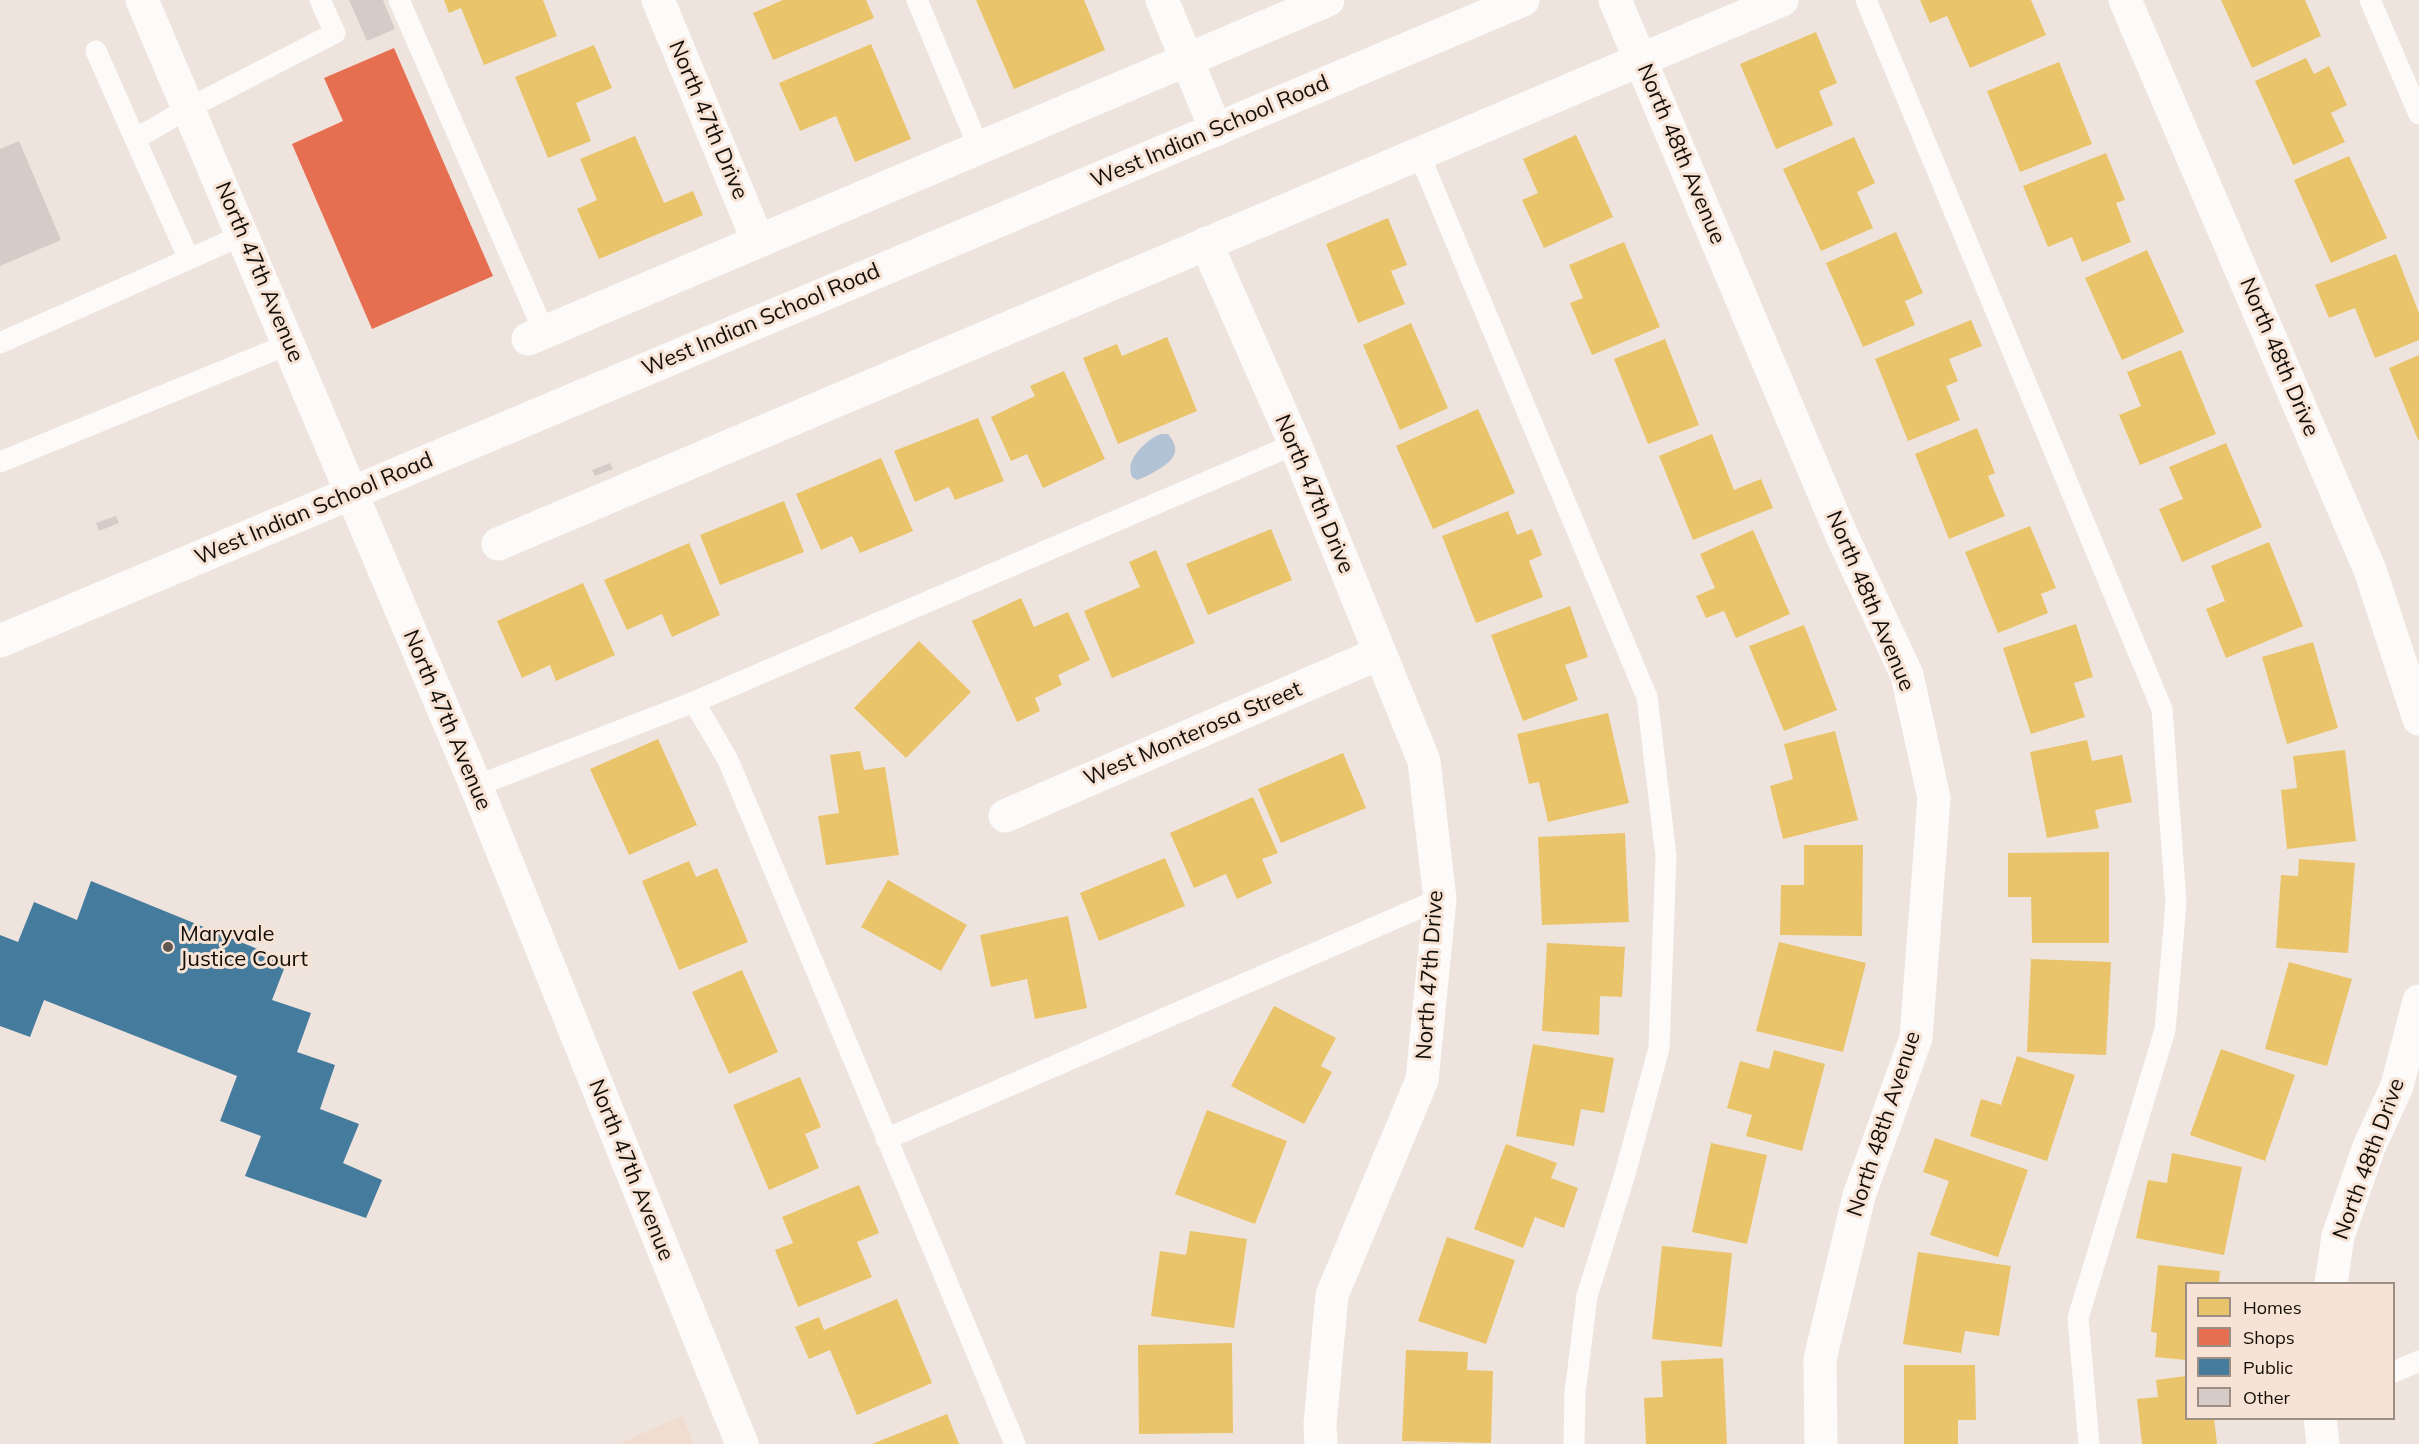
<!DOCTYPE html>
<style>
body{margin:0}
#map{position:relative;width:2419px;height:1444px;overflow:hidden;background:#eee4dd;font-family:Mulish,sans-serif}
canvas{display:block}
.legend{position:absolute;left:2185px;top:1282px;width:210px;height:138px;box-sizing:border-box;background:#f6e3d5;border:2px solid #9c8e83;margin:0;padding:8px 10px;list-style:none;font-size:18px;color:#140e09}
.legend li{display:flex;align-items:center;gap:12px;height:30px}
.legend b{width:30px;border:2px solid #9c8e83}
</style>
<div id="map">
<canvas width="2419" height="1444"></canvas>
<ul class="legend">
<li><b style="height:16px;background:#e9c46a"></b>Homes</li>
<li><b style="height:16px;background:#e76f51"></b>Shops</li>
<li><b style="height:16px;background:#457b9d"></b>Public</li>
<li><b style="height:16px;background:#d7cbc7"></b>Other</li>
</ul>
</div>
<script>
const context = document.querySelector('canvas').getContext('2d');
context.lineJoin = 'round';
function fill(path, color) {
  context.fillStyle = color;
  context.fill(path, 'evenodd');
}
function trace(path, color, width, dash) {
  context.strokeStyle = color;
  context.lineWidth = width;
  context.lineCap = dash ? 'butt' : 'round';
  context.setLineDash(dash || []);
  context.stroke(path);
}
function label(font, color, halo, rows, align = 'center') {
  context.font = font + ' Mulish,sans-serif';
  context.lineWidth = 6;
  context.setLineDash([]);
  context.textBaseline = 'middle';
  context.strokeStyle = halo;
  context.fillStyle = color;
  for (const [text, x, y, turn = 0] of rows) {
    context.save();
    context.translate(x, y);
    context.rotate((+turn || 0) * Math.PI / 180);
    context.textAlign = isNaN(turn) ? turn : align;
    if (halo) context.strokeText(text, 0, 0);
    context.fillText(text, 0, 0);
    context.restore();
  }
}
const built = new Path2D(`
 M682 1416 694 1444H618Z`);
const water = new Path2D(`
 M1160 434H1168C1172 439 1176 445 1175 452 1173 464 1148 476 1137 480L1132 477C1124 460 1145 441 1160 434Z`);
const homes = new Path2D(`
 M444 0H543L557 36 484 65 461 8 449 13Z
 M783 0H866L874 18 773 60 753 13Z
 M976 0H1084L1105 50 1014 89Z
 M1920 0H2031L2046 35 1970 68 1947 16 1930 23Z
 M2221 0H2305L2321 36 2252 68Z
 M1816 32 1837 83 1819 91 1833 125 1776 149 1740 64Z
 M871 44 911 139 855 162 836 116 800 131 779 83Z
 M594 45 612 88 576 103 591 141 548 158 515 77Z
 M2306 58 2314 74 2329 66 2347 105 2331 113 2345 142 2293 165 2255 81Z
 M2059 62 2092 144 2020 172 1987 91Z
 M1576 135 1613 217 1544 248 1522 200 1538 193 1523 159Z
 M635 136 664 203 693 191 703 215 599 259 577 209 597 200 580 159Z
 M1854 137 1875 183 1857 192 1873 228 1821 251 1783 169Z
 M2106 153 2125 200 2116 203 2131 242 2082 262 2072 237 2048 247 2023 186Z
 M2349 156 2387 238 2331 263 2294 180Z
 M1388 218 1407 265 1391 271 1405 304 1358 323 1326 244Z
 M1896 232 1923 293 1905 301 1915 325 1863 347 1826 263Z
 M1624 242 1660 327 1592 355 1570 303 1583 298 1569 265Z
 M2147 250 2184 332 2122 360 2085 278Z
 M2396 254 2419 313V340L2375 358 2355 308 2329 318 2315 285Z
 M1971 320 1982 346 1949 359 1958 381 1946 386 1960 420 1908 441 1875 359Z
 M1411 323 1448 408 1400 430 1363 345Z
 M1167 337 1197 411 1118 444 1083 358 1117 344 1122 356Z
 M1665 339 1699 425 1648 444 1614 359Z
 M2181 350 2216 434 2140 465 2119 415 2141 406 2127 372Z
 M2419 355V442L2389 368Z
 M1064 371 1105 459 1043 488 1027 454 1011 461 991 417 1035 396 1030 386Z
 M1478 409 1515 493 1433 529 1396 446Z
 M978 418 1004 481 955 500 949 487 915 502 894 451Z
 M1977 428 1995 473 1988 476 2005 516 1949 539 1915 454Z
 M1712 434 1734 490 1761 479 1773 508 1693 540 1659 456Z
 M2226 443 2262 527 2182 562 2159 509 2183 499 2169 467Z
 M881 458 913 531 860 553 852 536 821 550 796 494Z
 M784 501 804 552 720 585 700 535Z
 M1508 511 1517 535 1532 529 1542 555 1529 561 1543 597 1476 623 1442 536Z
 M2030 526 2056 588 2041 594 2048 613 1998 633 1965 552Z
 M1271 529 1292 580 1208 615 1186 564Z
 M1753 530 1790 614 1736 638 1724 611 1706 618 1696 596 1715 588 1700 554Z
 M2269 542 2303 626 2226 658 2206 609 2225 601 2211 566Z
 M689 543 720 615 672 637 662 614 627 630 604 580Z
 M1156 550 1195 643 1112 678 1084 611 1140 587 1129 562Z
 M583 583 615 655 556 681 550 665 522 678 497 621Z
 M1021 598 1034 627 1068 612 1090 660 1058 675 1062 685 1035 698 1040 711 1017 722 972 621Z
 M1570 606 1588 657 1565 665 1578 700 1523 721 1491 635Z
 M2076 624 2093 677 2074 683 2085 717 2031 734 2003 648Z
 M1804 625 1837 710 1784 731 1749 646Z
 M919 641 971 692 906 758 854 708Z
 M2313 642 2338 728 2287 744 2262 657Z
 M1608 713 1629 803 1548 822 1539 782 1529 784 1517 734Z
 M1835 731 1858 820 1783 839 1770 786 1793 779 1784 744Z
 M658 739 697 825 629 855 590 769Z
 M2087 740 2092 761 2122 755 2132 802 2095 810 2099 828 2047 838 2030 752Z
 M2345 750 2356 841 2287 849 2281 790 2297 788 2293 756Z
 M860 751 864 770 885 767 899 855 826 865 818 816 839 813 830 755Z
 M1343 753 1366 808 1281 843 1258 789Z
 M1253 797 1278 853 1262 859 1272 883 1237 899 1226 874 1194 888 1170 833Z
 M1625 833 1629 922 1542 925 1538 837Z
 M1804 845H1863L1862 936 1780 935 1781 885H1804Z
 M2109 852V943H2032L2031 897H2008V853Z
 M1165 858 1185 906 1099 941 1080 893Z
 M2299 859 2355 863 2348 953 2276 948 2281 875 2298 876Z
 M689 861 696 877 717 868 748 942 679 970 642 881Z
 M888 880 967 925 941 971 861 927Z
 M1068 916 1087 1008 1035 1019 1027 979 991 987 980 935Z
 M1779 942 1866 963 1843 1052 1756 1031Z
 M1547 943 1625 947 1622 997 1600 996 1599 1035 1542 1031Z
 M2031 959 2111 962 2106 1055 2027 1052Z
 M2289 962 2352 979 2327 1066 2265 1049Z
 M742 970 778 1052 729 1074 692 992Z
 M1274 1006 1336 1038 1321 1066 1332 1072 1304 1124 1231 1086Z
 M1533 1044 1614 1058 1604 1113 1581 1109 1574 1146 1516 1136Z
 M2221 1049 2295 1075 2265 1161 2190 1135Z
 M1774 1050 1825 1064 1802 1151 1746 1136 1752 1115 1727 1108 1740 1061 1769 1069Z
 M2017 1056 2075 1075 2047 1161 1970 1136 1981 1099 2001 1105Z
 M800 1077 821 1127 805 1134 819 1168 769 1190 733 1105Z
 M1207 1110 1287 1141 1255 1224 1175 1194Z
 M1935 1138 2028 1170 1998 1257 1930 1235 1949 1181 1923 1172Z
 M1711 1143 1767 1155 1747 1244 1692 1232Z
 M1506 1144 1557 1163 1551 1178 1578 1188 1564 1228 1535 1217 1523 1248 1474 1229Z
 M2172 1153 2242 1167 2224 1255 2136 1238 2148 1180 2167 1183Z
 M859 1185 879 1233 857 1242 872 1277 798 1307 775 1250 793 1243 782 1217Z
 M1190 1231 1247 1239 1234 1328 1151 1316 1160 1251 1186 1255Z
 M1447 1237 1515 1260 1486 1344 1418 1321Z
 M1662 1246 1732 1253 1722 1347 1652 1339Z
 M1918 1252 2011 1266 1999 1336 1965 1331 1961 1353 1903 1344Z
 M2158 1265 2220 1271 2219 1284H2186V1360L2155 1357 2157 1333 2151 1332Z
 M897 1299 932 1383 857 1415 830 1350 809 1359 795 1327 819 1317 824 1330Z
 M1232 1343 1233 1433 1139 1434 1138 1345Z
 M1406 1350 1468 1352 1467 1370 1493 1371 1491 1443 1402 1441Z
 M1723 1358 1727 1444H1646L1644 1398 1663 1397 1661 1361Z
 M1904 1365H1975L1976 1420H1958V1444H1904Z
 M2186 1376V1418H2214L2217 1444H2142L2137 1399 2158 1397 2156 1380Z
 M947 1414 959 1444H872Z`);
const shops = new Path2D(`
 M394 48 493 276 372 329 292 144 343 121 324 78Z`);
const public = new Path2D(`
 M91 881 287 961 272 1000 311 1013 297 1052 335 1065 320 1109 359 1124 343 1163 382 1180 366 1218 245 1176 261 1136 220 1121 237 1076 44 1000 30 1037 0 1026V935L18 942 34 902 77 920Z`);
const building = new Path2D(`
 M349 0H383L395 29 367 41Z
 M19 141 61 240 0 266V149Z
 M610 463 613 469 595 476 592 470Z
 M116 516 119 523 99 531 96 523Z`);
const lane = new Path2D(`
 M399 0 544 332
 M917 0 979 148
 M1866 0 2162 709 2176 903 2165 1030 2078 1318 2089 1444
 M2370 0 2419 114
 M96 51 135 139
 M1419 154 1647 697 1666 856 1659 1048 1625 1174 1587 1296 1575 1393 1574 1444
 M189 259 135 139 189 108 335 33 320 0
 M0 343 243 235
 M0 462 289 344
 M694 702 728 760 1015 1444
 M476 786 694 702 1295 444
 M886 1139 1440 899
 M2394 1372 2419 1361`);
const street = new Path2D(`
 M658 0 758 241
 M1162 0 1216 130
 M1615 0 1842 536 1907 675 1934 798 1916 1038 1859 1196 1820 1359 1821 1444
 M2125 0 2370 570 2419 719
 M1206 243 1295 444 1424 761 1440 899 1422 1080 1332 1295 1320 1424 1321 1444
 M528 339 1328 0
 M498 544 1782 0
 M1005 816 1380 653
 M2331 1284 2338 1236 2369 1147 2397 1086 2419 1001
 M2320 1418 2323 1444`);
const secondary = new Path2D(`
 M142 0 476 786 742 1444
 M0 641 1523 0`);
const markers = [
 [168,947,6,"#605953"]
];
const streetNames = [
 ["North 47th Drive",708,120,67],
 ["West Indian School Road",1210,132,-23],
 ["North 48th Avenue",1681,154,67],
 ["North 47th Avenue",259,272,67],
 ["West Indian School Road",761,320,-23],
 ["North 48th Drive",2279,357,67],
 ["North 47th Drive",1314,494,67],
 ["West Indian School Road",314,509,-23],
 ["North 48th Avenue",1870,601,67],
 ["North 47th Avenue",447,720,67],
 ["West Monterosa Street",1193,734,-23],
 ["North 47th Drive",1430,975,-86],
 ["North 48th Avenue",1884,1124,-72],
 ["North 48th Drive",2369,1159,-70],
 ["North 47th Avenue",631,1170,68]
];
const poiNames = [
 ["Maryvale",180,934],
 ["Justice Court",180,959]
];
fill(built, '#f0ddd0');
fill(water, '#b2c3d5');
fill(homes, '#e9c46a');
fill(shops, '#e76f51');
fill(public, '#457b9d');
fill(building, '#d7cbc7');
trace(lane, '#fcfbfa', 21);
trace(street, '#fcfbfa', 33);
trace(secondary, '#fcfbfa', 33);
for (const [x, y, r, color] of markers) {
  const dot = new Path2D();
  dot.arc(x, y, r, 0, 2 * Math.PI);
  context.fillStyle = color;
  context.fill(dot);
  trace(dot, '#f6e3d5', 2);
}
label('22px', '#140e09', '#f6e3d5', streetNames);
label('22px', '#140e09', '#f6e3d5', poiNames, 'left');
</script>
